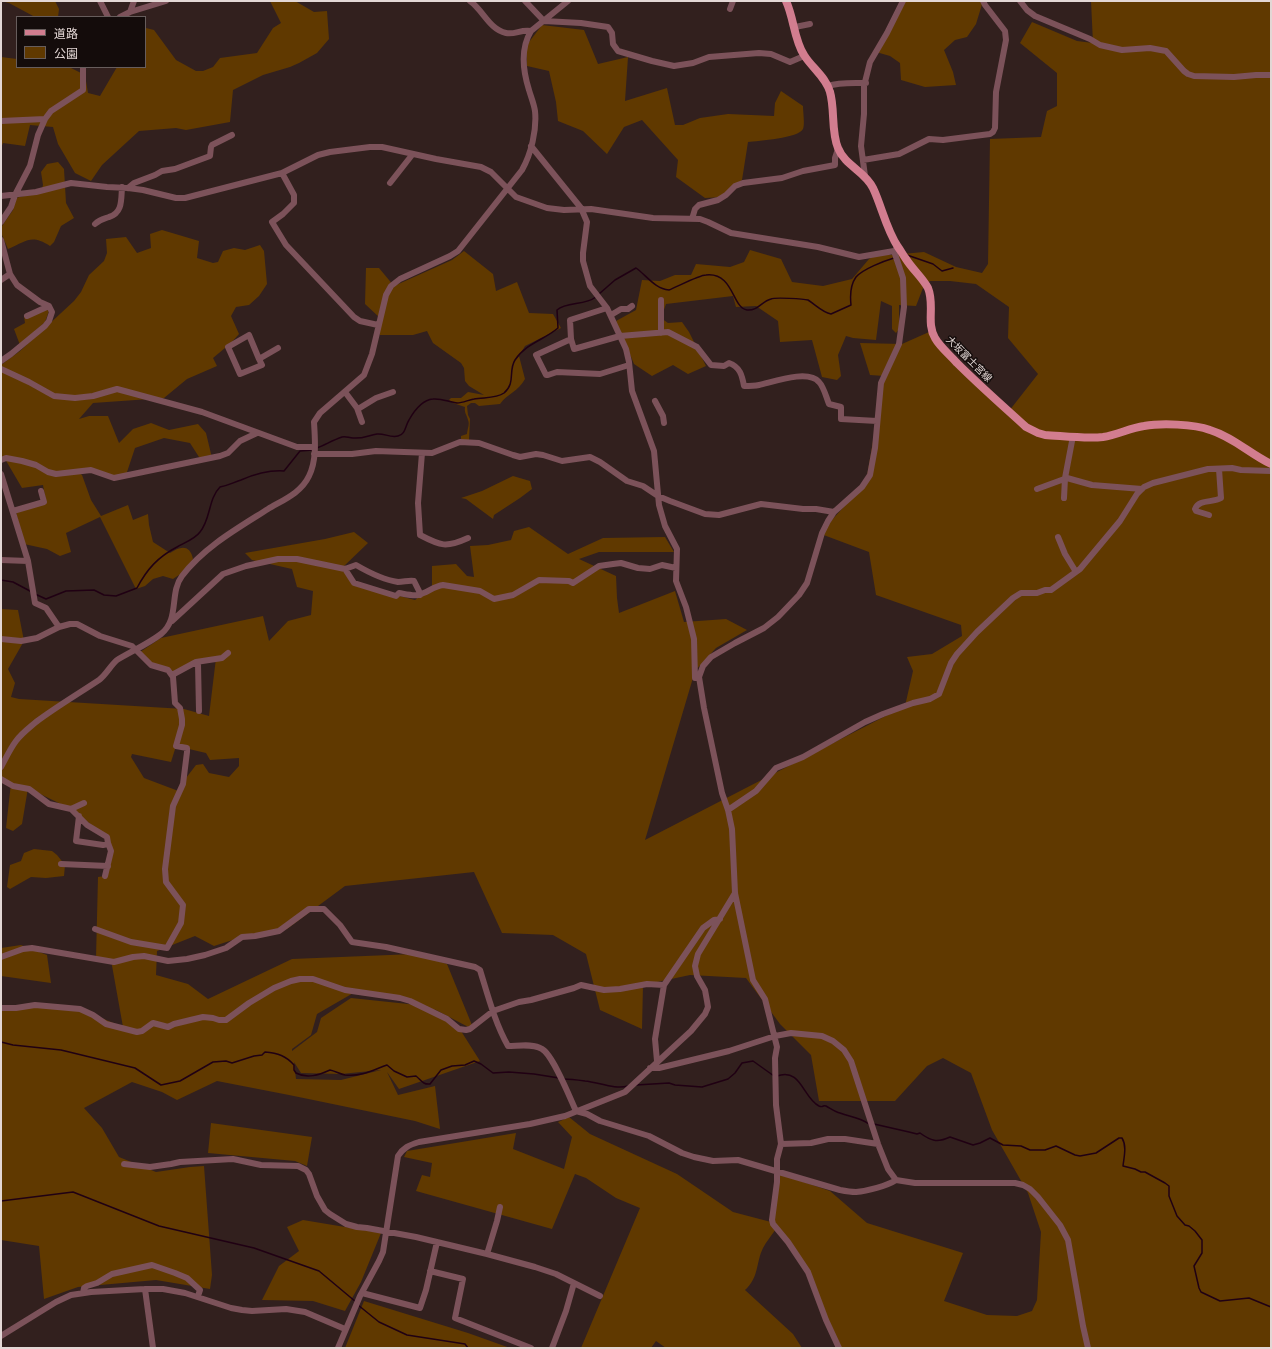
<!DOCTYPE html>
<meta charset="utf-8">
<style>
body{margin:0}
#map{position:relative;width:1272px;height:1349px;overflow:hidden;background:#32201e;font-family:Barlow,"Noto Sans JP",sans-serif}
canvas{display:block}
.frame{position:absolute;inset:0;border:2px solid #e3d7d5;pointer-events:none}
.legend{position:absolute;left:16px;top:16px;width:130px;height:52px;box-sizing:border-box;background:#140c0b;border:1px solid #675d5c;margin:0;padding:5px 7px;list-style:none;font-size:12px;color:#e3d7d5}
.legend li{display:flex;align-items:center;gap:8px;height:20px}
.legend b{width:20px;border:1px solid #675d5c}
</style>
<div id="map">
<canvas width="1272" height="1349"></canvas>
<div class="frame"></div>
<ul class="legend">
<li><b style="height:5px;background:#d27d8f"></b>道路</li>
<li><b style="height:11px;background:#603900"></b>公園</li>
</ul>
</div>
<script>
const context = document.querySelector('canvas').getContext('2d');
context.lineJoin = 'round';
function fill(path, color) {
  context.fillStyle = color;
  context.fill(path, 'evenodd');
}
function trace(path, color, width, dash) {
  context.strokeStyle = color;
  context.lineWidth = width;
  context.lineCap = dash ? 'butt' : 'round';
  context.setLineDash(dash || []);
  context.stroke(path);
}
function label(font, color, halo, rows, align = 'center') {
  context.font = font + ' Barlow,"Noto Sans JP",sans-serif';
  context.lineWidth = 3;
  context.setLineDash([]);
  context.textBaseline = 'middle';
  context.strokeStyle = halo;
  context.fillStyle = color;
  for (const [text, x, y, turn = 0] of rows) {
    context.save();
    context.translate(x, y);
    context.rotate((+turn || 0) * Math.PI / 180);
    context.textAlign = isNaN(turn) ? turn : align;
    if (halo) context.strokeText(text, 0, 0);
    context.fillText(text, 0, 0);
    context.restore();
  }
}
const green = new Path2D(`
 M1 1H55L59 9 58 17H35L9 3Z
 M270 1H295L314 12 327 11 329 39 317 53 299 63 290 67 263 75 233 90 230 122 186 130 176 128 139 131 102 165 91 181 75 173 58 144 53 127 30 125 25 146 3 143 1 148V57L17 59V67H69L85 75 88 93 100 96 117 67H145L146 28 154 30 176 60 196 71H203L213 67 220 58 257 53 273 28 281 23Z
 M905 1H983L976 24 967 37 955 40 944 50 953 72 956 85 925 87 901 80 900 63 890 56 876 52Z
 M1091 1H1271V1348H840L808 1272 773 1224 777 1173 830 1191 867 1223 963 1253 944 1301 987 1315 1017 1316 1032 1311 1037 1300 1041 1232 1028 1193 992 1130 971 1073 943 1058 927 1066 895 1101H819L811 1055 780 1024 746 978 690 975 643 985 642 1029 600 1010 586 954 553 935 502 933 474 872 345 886 287 929 242 937 214 946 195 936 157 951 156 975 188 984 208 999 292 959 414 954 447 964 474 1030 434 1009 461 1031 480 1061 399 1089 387 1072 398 1095 435 1086 440 1129 415 1121 289 1095 217 1081 177 1100 162 1092 132 1082 84 1108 102 1128 119 1157 156 1172 190 1167 204 1166 212 1275 210 1289 156 1280 78 1287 44 1299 39 1246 1 1240V1007L36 1006 80 1009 123 1027 111 960 96 958 98 877 105 876 110 840 73 810 28 788 22 824 13 831 6 828 11 783 1 778V609L18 610 24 641 8 669 15 683 11 697 19 699 184 709 209 716 216 658 197 662 173 675 151 665 140 652 161 638 263 616 269 641 288 621 311 615 313 591 297 587 292 569 252 560 245 553 325 539 354 532 368 543 343 567 357 585 415 600 432 586V566L456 564 467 576 474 577 470 546 488 545 511 540 514 531 529 527 568 554 603 538 665 537 674 552H599L579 559 616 576 617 598 619 613 675 591 684 622 726 619 747 630 716 648 695 671 645 840 905 706 913 671 907 657 932 654 962 636 961 625 876 595 869 552 821 534 832 520 866 482 884 376 870 375 860 343 902 344 929 332 1009 411 1038 374 1008 338 1009 307 976 284 950 281H930L923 288 916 306 899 305V329L896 333 892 329V306L881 301 876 340 853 338 846 336 838 355 841 376 837 380 822 377 812 340 780 342 778 321 756 306 736 307 733 296 666 304 661 318 668 323 682 322 689 332 706 366 688 374 673 365 652 376 634 364 616 321 636 310 642 280 660 281 675 275H691L696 264 730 267 744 262 750 250 781 259 792 282 823 286 852 279 869 259 878 254 891 255 924 252 956 267 982 273 988 264 990 139 1041 137 1047 111 1057 106V73L1020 43 1032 22 1077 41 1093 43ZM176 746 206 753 210 760 239 758V766L229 777 209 773 203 764 196 765 186 778 181 792 144 778 131 757 132 754 171 762ZM355 992 427 1006 351 998 321 1018 317 1032 292 1051V1049L311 1035 317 1014ZM294 1062 301 1073 341 1074 381 1070 341 1080 296 1079Z
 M542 25 584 30 598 64 628 57 625 101 667 88 675 125H683L700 118 728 114 774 116 775 103 781 91 803 106C803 112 805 125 803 129 799 138 758 141 748 142L742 180 723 197 705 198 676 177 678 160 642 120 624 127 607 154 583 131 558 121 556 102 549 71 527 66 526 46Z
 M58 162 64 169 66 203 74 218 61 226 54 242 50 246C31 234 27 241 8 249L2 235V226L13 210 15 199 19 197 41 193 43 185 41 172 47 164Z
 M162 230 199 241 197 258 213 263 218 262 223 251 234 248 245 250 260 245 264 251 267 284 259 296 249 305 236 307 231 316 239 334 231 343 213 358 217 366 187 379 164 398 93 403 79 419 89 416H108L119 443 133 429 151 423 169 430 198 424 206 433 212 458 199 457 190 443 164 438 135 448 126 475 114 478 92 473H79L82 475 91 500 101 516 128 505 133 520 148 514 149 525 153 542 170 553C180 546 190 544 193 559L185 571 173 579 163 576 153 579 145 586 136 589 100 517 66 533 71 552 60 556 47 549 24 544 16 512 46 501 43 485 22 488 5 459 1 458V365L20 351 74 301 81 292 89 275 104 261 107 253 106 239 126 237 137 253 151 248 150 234Z
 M464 251 493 274 496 291 517 282 529 313 553 314 561 328 525 346 519 356 525 379C518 392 508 393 500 404L479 406 475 403H471L467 406 468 415 470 419 469 440H462L461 439V436L467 434C467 430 470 424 468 420 467 415 464 413 465 407L453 403 449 400 451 398H461L468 392 484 395 469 386 465 381 464 368 461 363 433 343 427 331 413 335H380V318L365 304 366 268H379L394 286 452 260Z
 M44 308 49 311 45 322 20 345 14 329 25 323 24 316Z
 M513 476 530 481 532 489 520 498 494 515 493 519 466 499 461 498 482 491Z
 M34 849 52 851 57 855 65 865 64 876 46 878 31 877 10 889 7 887 10 865 21 861 24 853Z
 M21 945 47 955 51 983 1 976V948Z
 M569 1117 590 1134 677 1174 733 1212 771 1222 776 1229C771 1236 766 1242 763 1248 756 1262 759 1278 745 1290L793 1334 802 1348H666L656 1341 651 1348H581L640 1208 616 1198 586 1178 575 1174 552 1229 416 1191 422 1175 430 1177 432 1163 404 1157 407 1151 516 1133 513 1149 564 1169 572 1137 558 1122Z
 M211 1123 312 1137 307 1166 295 1161 208 1153Z
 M303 1220 381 1233 361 1282 345 1311 313 1301 262 1300 279 1266 299 1251 287 1227Z
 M364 1301 468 1333 510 1348H345Z`);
const stream = new Path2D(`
 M907 255 933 264 942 271 953 268
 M599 294 615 280 636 268C646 275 655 289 669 290 677 287 699 275 706 275 734 272 732 308 747 310 758 311 762 301 771 299 775 297 804 299 808 300 816 305 822 312 831 314L851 305C850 296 851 284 856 277 863 269 884 261 894 258
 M317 448C325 445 333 440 342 437 346 436 349 438 353 438 363 439 369 435 377 434 384 433 390 438 398 436 406 434 405 426 409 420 414 411 422 400 433 399 441 398 449 402 457 403 463 403 468 400 474 399 483 397 496 399 504 393 516 383 508 371 515 360 525 344 544 340 558 328L557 310C567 301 584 306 596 297
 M1 580 13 582 30 591
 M35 594 46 599 66 591 94 590 104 595 116 596 137 588C147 569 158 557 177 547 184 543 195 539 200 532 211 519 208 499 220 487 230 485 232 483 241 480 255 474 269 470 284 471L300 451 313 450
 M1 1042 13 1045 61 1050 135 1068 161 1085 180 1081 213 1062 226 1061 232 1063 254 1056 262 1055 265 1052C278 1053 286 1056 294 1065V1070L296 1073C307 1079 319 1075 330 1070 335 1071 340 1074 345 1075 361 1077 373 1070 387 1065L394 1071 407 1077 416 1076C421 1080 423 1085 430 1084L441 1070 452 1066 465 1065 474 1061 481 1064 493 1073 509 1072 534 1074 559 1078
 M777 1076C801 1067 803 1098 819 1106 824 1108 821 1105 826 1106 830 1108 835 1112 840 1113 850 1117 859 1117 869 1124
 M563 1079C570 1079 578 1080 585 1081 598 1082 615 1090 628 1086
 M636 1085 669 1083 675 1085 702 1087 728 1079 735 1073 742 1063 753 1061 774 1076
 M874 1124 909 1132 917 1134 920 1133C931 1141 937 1143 950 1137L973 1145 980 1143 990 1138 1003 1145 1021 1146 1030 1150H1045L1056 1146 1075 1155 1080 1156 1096 1153 1119 1138H1122C1127 1146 1124 1157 1123 1166L1135 1169 1141 1172H1145L1165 1183 1169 1186V1196L1177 1216 1185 1225 1189 1226 1195 1231 1202 1240V1253L1194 1266 1199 1288 1201 1292 1220 1301 1249 1298 1271 1307
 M1 1201 73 1192 159 1226 254 1248 319 1271 356 1302
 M358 1305 379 1322 407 1335 465 1344 468 1348`);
const minor = new Path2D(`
 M100 1 108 17
 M470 1C483 10 489 29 506 33 515 35 521 29 531 31
 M525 1 544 21 581 23 608 27 612 33 613 44 618 51 652 61 674 66 693 63 709 57 759 53 771 54 790 62 804 56
 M1020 1 1027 10 1035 16 1090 39 1100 45 1122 50 1150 48 1166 51 1184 71 1188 74 1194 76 1234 77 1256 75H1271
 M730 9 733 1
 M130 12 134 1
 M120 17 130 12 166 1
 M795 27 810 24
 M828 86C839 82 853 83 866 83
 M1 121 45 119
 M531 146 581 208 587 222 583 253V261L590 286 607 308 626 349 629 362 632 391 654 451 659 505 665 526 677 549 676 581 686 607 694 639 695 678 699 677 704 708 722 793 728 810 732 829 735 893 753 980 765 999 777 1047 775 1058 776 1105 781 1144 777 1159V1182L772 1220 773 1224 788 1242 808 1272 826 1320 839 1348
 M863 160 899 154 929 139 943 140 990 134 993 132 995 128 996 92 1006 40 1005 31 985 5 983 1
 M282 173 294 195V203L283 214 272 222 286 245 354 317 360 321 378 325
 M865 176 861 146 864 114V86L870 62 887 33 903 1
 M390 183 412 155
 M128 188 134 183 155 175 162 171 175 169 210 156 211 147 212 145 232 135
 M1 196 36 192 71 183 107 187 128 188 143 190 176 198H185L282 173 318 155 330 152 370 147H382L436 159 481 167 491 172 516 197 547 208 564 210 591 209 653 218 700 219 708 222 731 233 818 247 859 257 894 251
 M692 219 695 209 699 205 718 200 726 195 735 186 743 183 782 178 803 171 835 165V158L838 149
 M1 222 11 207 15 195 30 166 38 135 45 119 51 111 83 90V67
 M95 224C100 219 103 219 109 217 123 213 121 199 122 187
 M1 240 10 274 17 285 40 302 49 306 52 312 49 321 45 326 11 354 1 361
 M1 280 10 274
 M607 308 570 320 571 339 574 349 620 336 668 332 697 347 711 365 724 366 729 363C740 367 742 375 744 386 749 386 754 386 759 385 773 382 808 369 819 382 824 387 826 397 829 404L841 407V419L877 421
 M611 315 621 309H628L632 306
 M27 316 49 306
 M661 333V300
 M571 339 536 355 546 375H548L557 372 600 374 629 365
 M259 359 262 365 240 374 228 347 249 335 259 359 278 348
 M1 369 29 382 54 396 75 398 93 396 117 389 202 412 297 447H315
 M345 392 357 408 362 422
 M655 401 663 416 664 423
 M358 409 376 398 393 392
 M422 453 418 503 420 535C441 546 446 548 468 538
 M314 454H352L376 451 432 453 460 442 479 443 513 455 520 457 536 454 543 455 562 461 590 457 600 462 627 481 643 486 658 496 670 501 705 514 719 515 761 504 803 509H816L834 512
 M1 460 6 458 22 461 36 465 48 472 56 474 91 470 114 478 220 456 228 453 240 441 257 433
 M1 474 28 561 35 603 46 608 59 627
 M1037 489 1067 478 1092 485 1142 489
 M1064 498 1065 478 1073 436
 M13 511 44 502 41 491
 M1209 515 1196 511 1195 509C1199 499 1213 503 1221 498L1219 469
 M1058 537 1065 554 1076 572
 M1 560 28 561
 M345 569 354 583 396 596 399 593C405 594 413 596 418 595 427 593 434 586 443 585L480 591 494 599 513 595 539 580 569 581 573 583 599 566 613 564 621 563 638 568 650 569 662 565 676 568
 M172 621 223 574 246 566 278 559H297L345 569 356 565C368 572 384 580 398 582 404 582 409 580 414 581L419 591 420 595
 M1 639 21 641 37 638 59 627 70 624H77L100 636 132 646 151 665 168 670 173 677 175 703 180 708 182 719V725L176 746 187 748V752L183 784 173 806 165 869 166 882 183 905 181 923 167 948 131 942 95 929
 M196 662 222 658 228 653
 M172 675 196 662 198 664 199 711
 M699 677 703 666 711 657 735 643 764 628 778 617 799 595 807 583 822 533 828 521 834 512 862 487 870 475 875 448 881 383 899 344 904 307 903 278 894 251 896 249
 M1 767C6 758 10 749 16 741 22 733 29 728 36 722 56 707 78 694 99 680 106 675 110 666 117 660 132 651 148 644 161 634 180 619 169 593 182 576 204 547 238 528 268 509 283 500 301 493 309 476 317 460 315 439 314 422L320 413 364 375 372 354 386 295 391 286 400 279 450 256 458 251 522 170C531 154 537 130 535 111 534 104 531 97 529 90 523 71 520 49 531 31L568 1
 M1 779 13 786 29 789 49 804 71 809 87 825 107 837 108 843 111 851 105 876
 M71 809 84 803
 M728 810 756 791 776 768 803 757 865 722 883 714 913 703 930 699 939 694 951 663 957 654 977 632 1013 598 1021 593H1037L1045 590H1051L1080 569 1120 521 1137 494 1144 487 1153 483 1208 469 1232 468 1241 470 1271 471
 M79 816 76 841 103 845 108 844
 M61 864 108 866
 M1 957 23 949 32 948 114 962 133 957 144 956 168 961 187 959 205 955 226 948 242 937 255 936 279 931 309 909H324L340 925 352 942 386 947 475 967 480 970C488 996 495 1023 508 1046 518 1046 533 1043 542 1049 553 1055 570 1098 576 1111L587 1114 600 1121 649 1136 682 1153 694 1157 713 1161 738 1160 840 1190C845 1191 851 1192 856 1192 867 1191 887 1186 896 1180L915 1183H1015L1023 1185 1030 1189 1038 1197 1060 1225 1068 1240 1083 1326 1088 1348
 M1 1008H16L35 1005 80 1009 93 1015 106 1024 137 1032 142 1031 153 1023 168 1027 174 1024 203 1017 213 1018 219 1020H226L249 1003 274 988 291 981 300 979H313L345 990 400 998 410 1001 447 1019 459 1029 466 1030 470 1029 493 1011 519 1002 531 1000 574 988 581 985 604 990 620 989 647 984 664 985
 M657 1061 655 1039 664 985 703 928 714 920 720 919
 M650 1068H659L729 1051 775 1036 791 1033 822 1036 833 1041 844 1050 851 1061 878 1144 888 1169 896 1180
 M781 1144 811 1143 828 1139H845L878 1144
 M124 1164 150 1167 171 1164 180 1162 233 1159 261 1165 298 1166 306 1170 309 1174 317 1196 325 1210 330 1214 346 1224 357 1227 367 1228 416 1237 487 1254 535 1267 556 1274 600 1296
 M487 1254 497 1221 500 1207
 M430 1271 463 1279 455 1318 531 1348
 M145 1289 153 1348
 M83 1293 84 1288 87 1286 97 1283 112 1274 152 1265 175 1273 187 1278 200 1290 198 1296
 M362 1293 420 1308 426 1290 437 1242
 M1 1336 56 1302 71 1295 91 1292 145 1289H163L185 1293 231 1308 242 1310 252 1311 286 1309 305 1312 345 1329
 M338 1348 360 1296 379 1261 383 1252 398 1156C403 1148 409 1145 419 1142L530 1124 565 1116 625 1092 691 1031 705 1014 708 1007 707 1001 705 990 697 976 695 966 698 954 735 893
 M552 1348 566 1311 574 1283`);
const major = new Path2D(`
 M786 1C794 18 794 40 804 55 812 68 826 77 830 92 835 109 831 132 838 148 845 166 865 171 873 188 882 207 886 229 898 247 901 251 903 255 906 259 913 270 922 277 928 288 935 305 926 323 935 338 940 347 950 355 957 363 979 385 1003 406 1026 427L1038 433 1045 435C1063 436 1086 439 1103 437 1117 435 1130 428 1144 426 1161 423 1194 424 1210 430 1233 437 1250 454 1271 464`);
const streetNames = [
 ["大坂富士宮線",969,359,45]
];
fill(green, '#603900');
trace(stream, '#200013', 1.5);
trace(minor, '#7c525a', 6);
trace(major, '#d27d8f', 8);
label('10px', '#e3d7d5', '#140c0b', streetNames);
</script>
